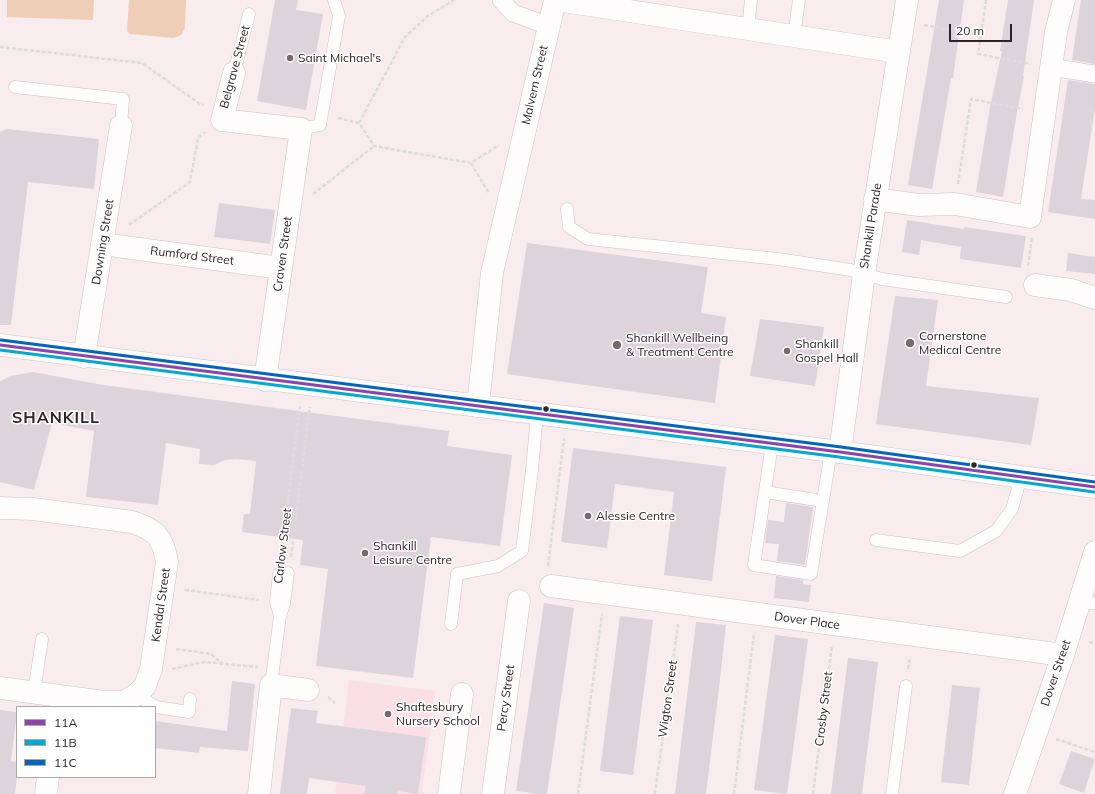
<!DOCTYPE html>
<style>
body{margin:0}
#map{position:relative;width:1095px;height:794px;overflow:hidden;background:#f8ecef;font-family:Mulish,sans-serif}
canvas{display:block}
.legend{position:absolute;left:16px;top:706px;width:140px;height:72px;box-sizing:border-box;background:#fff;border:1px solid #ada7a9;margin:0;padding:5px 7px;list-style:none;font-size:12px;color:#312227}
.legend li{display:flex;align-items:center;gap:8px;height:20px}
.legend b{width:20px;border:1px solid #ada7a9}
.scale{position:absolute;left:949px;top:24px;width:63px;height:18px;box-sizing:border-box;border:2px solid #312227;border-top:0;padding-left:5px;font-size:12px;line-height:14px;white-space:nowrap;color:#312227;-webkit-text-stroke:3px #fff;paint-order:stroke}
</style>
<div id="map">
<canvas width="1095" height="794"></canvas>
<ul class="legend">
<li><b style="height:5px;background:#8e44ad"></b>11A</li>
<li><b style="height:5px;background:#00a9ce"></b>11B</li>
<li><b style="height:5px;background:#0065bd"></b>11C</li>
</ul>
<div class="scale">20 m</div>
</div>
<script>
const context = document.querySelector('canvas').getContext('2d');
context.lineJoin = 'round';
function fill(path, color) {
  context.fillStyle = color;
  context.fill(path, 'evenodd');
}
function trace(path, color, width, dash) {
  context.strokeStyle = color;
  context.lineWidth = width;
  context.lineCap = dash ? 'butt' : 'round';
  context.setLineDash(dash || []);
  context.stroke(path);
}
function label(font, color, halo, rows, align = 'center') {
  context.font = font + ' Mulish,sans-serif';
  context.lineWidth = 3;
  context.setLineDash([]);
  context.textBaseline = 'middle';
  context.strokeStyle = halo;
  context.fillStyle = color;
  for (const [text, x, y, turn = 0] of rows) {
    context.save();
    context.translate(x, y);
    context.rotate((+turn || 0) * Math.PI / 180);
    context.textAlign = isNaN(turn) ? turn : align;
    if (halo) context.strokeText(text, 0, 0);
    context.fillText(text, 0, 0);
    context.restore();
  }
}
const built = new Path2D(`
 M349 680 435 691 422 792 429 794H335Z`);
const green = new Path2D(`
 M7 0H94L93 20 7 17Z
 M129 0H186L185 28 181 35 174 38 130 34 127 31Z`);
const building = new Path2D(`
 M275 0H298L296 10 323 14 306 110 257 101Z
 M939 0H964L953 78H951L932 189 908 185Z
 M1008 0H1034L1023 76H1024L1017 112 1003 197 976 192 990 107 1002 51H1000Z
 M1081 0H1095V64L1072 60Z
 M1068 80 1095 84V108L1081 199 1095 200V219L1048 212Z
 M7 129 99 139 94 189 28 182 11 325H0V132Z
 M219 203 275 210 270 244 214 237Z
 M907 220 964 229V227L1026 236 1021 268 960 259 961 247 921 240 919 255 902 252Z
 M527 243 708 267 701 313 726 317 715 403 507 374Z
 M1068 253 1095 257V274L1066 271Z
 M895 296 938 300 926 386 1039 398 1031 445 876 424Z
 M760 319 824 327 815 386 750 376Z
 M33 372 103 385 449 431 447 446 512 455 500 546 431 537 413 678 316 666 328 569 300 565 303 540 242 532 244 514H250L256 461 236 459 225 460 214 465 199 464 200 449 166 443 158 505 86 497 94 431 52 423 34 490 0 482V381L10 376Z
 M573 448 726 467 712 581 664 575 674 492 615 484 607 548 561 542Z
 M786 503 813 507 805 565 777 561 779 544 765 543 768 520 784 522Z
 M776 576 803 580V584L811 585 809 602 774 598Z
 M544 603 574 608 547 794H538L516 791Z
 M620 616 653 620 633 775 600 771Z
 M696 622 726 625 719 688 706 794H675Z
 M775 635 808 639 787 794 754 790Z
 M848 658 878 662 869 737 862 794H831Z
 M232 681 255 684 248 751 200 747 199 753 155 748V721L227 731Z
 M952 685 980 688 969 785 941 782Z
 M291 708 318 711 316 723 426 737 418 794 398 791 397 794H364L366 786 309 778 307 794H280Z
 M0 710 17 712 11 761 17 762V777L15 794H0Z
 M1071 751 1095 759 1084 793 1059 784Z`);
const path = new Path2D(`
 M986 0 978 54 1031 64
 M924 25 981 35
 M0 47 142 63 200 104 204 105
 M338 118 359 123 374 146 471 163 499 145
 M359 123 405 37 428 16 454 0
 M471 163 488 192
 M958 184 971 99 1023 109
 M313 194 374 146
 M129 225 190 182 198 138 205 132
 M1028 266 1032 237
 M291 557 310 407
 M281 558 300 406
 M548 566 564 438
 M185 590 259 600
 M1089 642 1095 644
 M176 649 211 654 222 663
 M172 669 204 662 258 667
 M908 669 910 657
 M328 697 335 703
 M1056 739 1095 752
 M578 794 602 614
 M655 794 678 624
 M734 794 754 634
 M813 794 832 645`);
const service = new Path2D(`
 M748 29 751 0
 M794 36 799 0
 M234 73 249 14
 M15 87 123 99 121 126
 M301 129 320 125 339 16 334 0
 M567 209 569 227 588 239 778 259 851 270 882 279 1006 297
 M772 444 754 565 811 574 831 451
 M765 492 823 501
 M876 540 960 551 996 531 1012 509 1021 477
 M1079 604 1095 603
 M280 616 284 604 288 573
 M451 624 457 574 498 566 522 551 532 470 537 414
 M271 685 280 616 276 602 279 574
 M34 693 42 639
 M136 695 156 707 189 712 190 699
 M892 794 906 686`);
const pedestrian = new Path2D(`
 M501 0 513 13 549 26
 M1051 67 1095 74`);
const minor = new Path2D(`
 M557 0 899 52
 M234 73 222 120 301 129 265 380
 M875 199 919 205 955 204 1030 217 1056 32 1064 0
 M102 244 281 268
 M1035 285 1071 290 1095 298
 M84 357 121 126
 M478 406 492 273 555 0
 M840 452 864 274 907 0
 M0 508 33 509 132 522C156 530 163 537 167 562L151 669 145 686 136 695 124 702H104L0 688
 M551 586 1063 655
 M46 794 48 777
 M259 794 271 685 308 690
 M449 794 462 694
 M493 794 519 601
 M1015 794 1063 655 1095 552`);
const secondary = new Path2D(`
 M0 345 840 452 1095 487`);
const bus1 = new Path2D(`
 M0 345 840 452 1095 487`);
const bus2 = new Path2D(`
 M0 350 839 457 1094 492`);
const bus3 = new Path2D(`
 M1 340 841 447 1095 482`);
const markers = [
 [290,58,4,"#77696d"],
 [910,343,5,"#77696d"],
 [617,345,5,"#77696d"],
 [787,351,4,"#77696d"],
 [546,409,3.5,"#312227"],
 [974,465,3.5,"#312227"],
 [588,516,4,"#77696d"],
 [365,553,4,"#77696d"],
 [388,714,4,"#77696d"]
];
const poiNames = [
 ["Saint Michael's",298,58],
 ["Cornerstone",919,336],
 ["Medical Centre",919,350],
 ["Shankill Wellbeing",626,338],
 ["& Treatment Centre",626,352],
 ["Shankill",795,344],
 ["Gospel Hall",795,358],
 ["Alessie Centre",596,516],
 ["Shankill",373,546],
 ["Leisure Centre",373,560],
 ["Shaftesbury",396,707],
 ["Nursery School",396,721]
];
const streetNames = [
 ["Belgrave Street",235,67,-75],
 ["Malvern Street",535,85,-77],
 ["Shankill Parade",871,226,-81],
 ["Downing Street",103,242,-81],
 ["Craven Street",283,254,-82],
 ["Rumford Street",192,256,7],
 ["Carlow Street",283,546,-83],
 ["Kendal Street",161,605,-82],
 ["Dover Place",807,621,8],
 ["Dover Street",1056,673,-71],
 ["Percy Street",506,698,-82],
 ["Wigton Street",668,699,-82],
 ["Crosby Street",824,709,-83]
];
const districtNames = [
 ["SHANKILL",56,418]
];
fill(built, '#fadfe7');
fill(green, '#eeceb7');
fill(building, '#ddd3da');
trace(service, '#cec1c5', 13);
trace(pedestrian, '#cec1c5', 18);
trace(minor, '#cec1c5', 23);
trace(secondary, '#cec1c5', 23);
trace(path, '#dedbdb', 2.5, [4, 2]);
trace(service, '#fefcfd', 12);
trace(pedestrian, '#fefcfd', 17);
trace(minor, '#fefcfd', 22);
trace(secondary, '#fefcfd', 22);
trace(bus1, '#8e44ad', 3);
trace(bus2, '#00a9ce', 3);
trace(bus3, '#0065bd', 3);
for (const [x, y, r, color] of markers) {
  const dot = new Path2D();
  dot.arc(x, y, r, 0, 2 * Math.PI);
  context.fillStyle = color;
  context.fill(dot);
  trace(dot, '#fff', 1.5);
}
label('12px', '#312227', '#fff', poiNames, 'left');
label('12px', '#312227', '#fff', streetNames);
context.letterSpacing = '1px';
label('bold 16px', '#312227', '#fff', districtNames);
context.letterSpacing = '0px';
</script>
